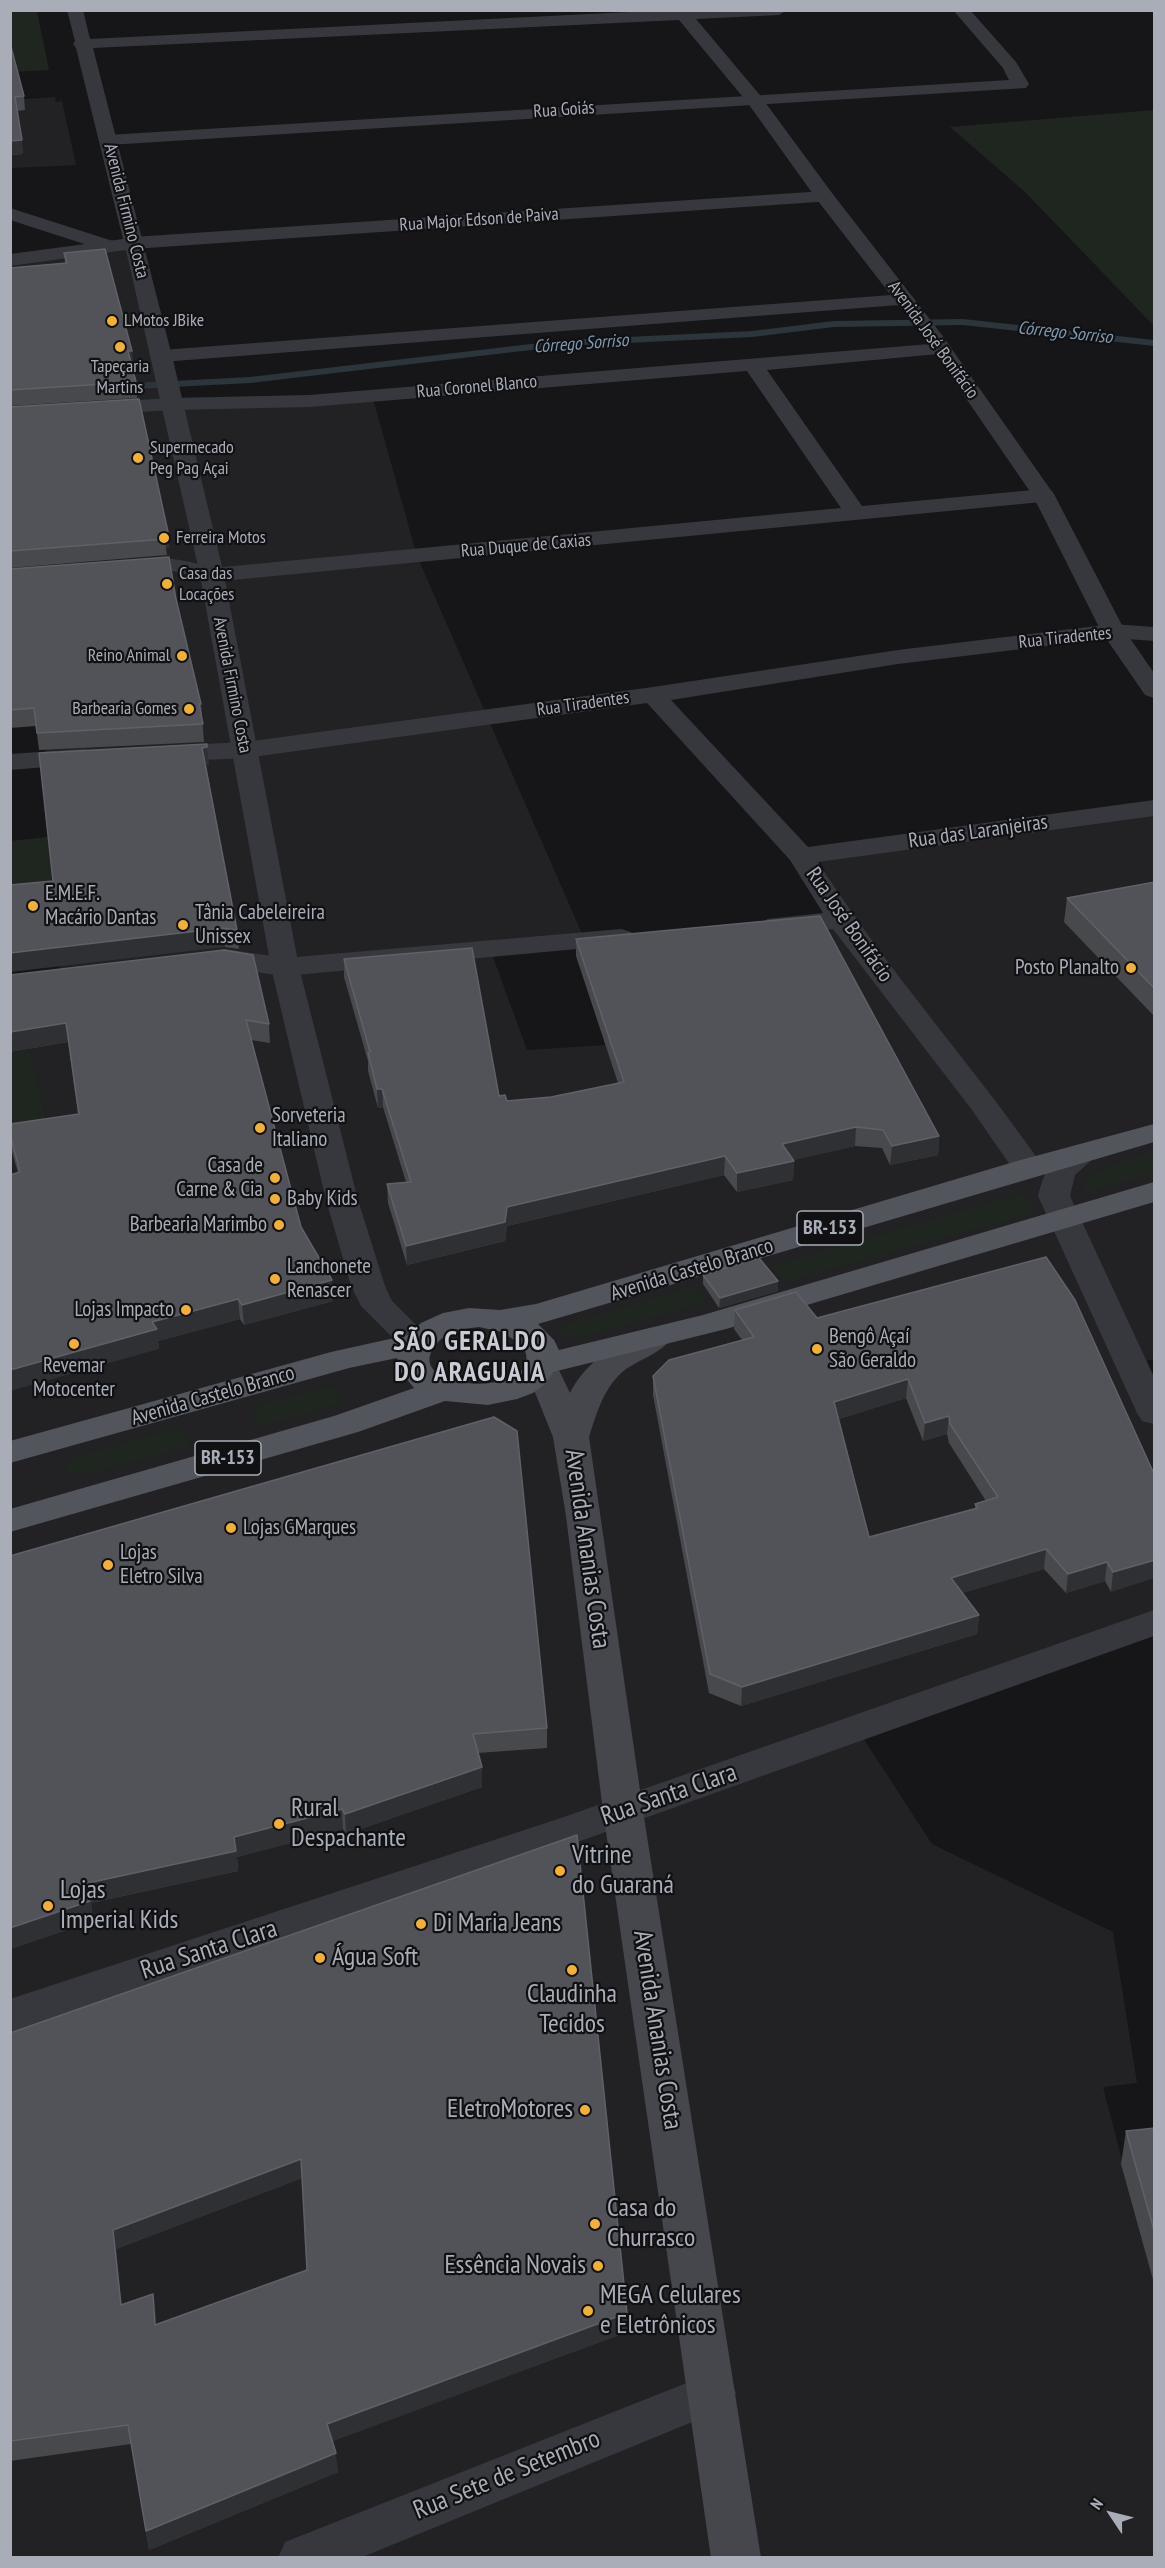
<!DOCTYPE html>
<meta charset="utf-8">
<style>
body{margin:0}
#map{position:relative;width:1165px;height:2568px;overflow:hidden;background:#161618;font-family:"PT Sans Narrow",sans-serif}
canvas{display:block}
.frame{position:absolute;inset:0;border:12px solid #a8adb8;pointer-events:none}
.north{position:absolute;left:1081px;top:2484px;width:60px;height:60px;-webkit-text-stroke:4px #111113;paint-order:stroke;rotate:305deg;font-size:16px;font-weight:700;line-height:24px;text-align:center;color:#a8adb8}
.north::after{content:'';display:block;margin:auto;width:21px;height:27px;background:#a8adb8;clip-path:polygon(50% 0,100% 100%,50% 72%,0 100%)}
</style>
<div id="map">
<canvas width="1165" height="2568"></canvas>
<div class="frame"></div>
<div class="north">N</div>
</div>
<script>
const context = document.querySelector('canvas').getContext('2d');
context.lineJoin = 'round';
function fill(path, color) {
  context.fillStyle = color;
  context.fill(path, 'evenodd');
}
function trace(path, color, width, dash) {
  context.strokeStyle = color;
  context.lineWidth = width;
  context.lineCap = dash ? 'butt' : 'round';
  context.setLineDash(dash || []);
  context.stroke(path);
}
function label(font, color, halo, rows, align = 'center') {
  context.font = font + ' "PT Sans Narrow",sans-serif';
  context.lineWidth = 4.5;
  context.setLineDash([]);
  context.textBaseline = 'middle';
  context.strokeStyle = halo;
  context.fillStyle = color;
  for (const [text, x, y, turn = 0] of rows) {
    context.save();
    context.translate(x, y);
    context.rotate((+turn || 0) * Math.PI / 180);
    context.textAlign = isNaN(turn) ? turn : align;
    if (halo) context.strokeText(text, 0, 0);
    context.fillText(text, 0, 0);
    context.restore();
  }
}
const built = new Path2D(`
 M55 97 56 102 62 101 76 165 11 168V100Z
 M133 243 173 404 372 395 417 556 583 936 489 946 527 1050 606 1045 690 946 846 916 819 859 1154 809V1359L1129 1365 1154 1420V1614L854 1724 932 1844 1113 1932 1137 2083 1103 2087 1123 2164 1154 2161V2557H11L10 1138 49 1130 17 997 59 977 61 956 11 841 48 837 41 759 47 758 11 577 10 260Z`);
const green = new Path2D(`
 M10 11H37L49 70 12 72Z
 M1154 110V326L1025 192 950 127Z
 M110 832 120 887 11 904V841Z
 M30 1049 49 1131 11 1138V1052Z
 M1154 1152V1173L1085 1193 1083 1183C1100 1166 1131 1159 1154 1152Z
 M1028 1192 1034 1213 785 1282 771 1266Z
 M696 1286 707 1302 580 1338 559 1334V1328L566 1324Z
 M332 1385 344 1403 260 1426 249 1408Z
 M180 1427 191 1446 88 1474 75 1475 66 1471 68 1461 82 1455Z`);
const stream = new Path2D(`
 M963 319 1154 340V346L963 325 834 327 752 337 565 346 250 383 115 390 110 387 115 384 250 377 565 340 752 331 834 321Z`);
const minor = new Path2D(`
 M953 10H970L1016 62 1029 84 1026 88 108 145 99 140 108 135 1009 80 1003 68Z
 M825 191 834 197 832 201 133 249 123 243 133 237Z
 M10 208 116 242 119 246 109 252 10 220Z
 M905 294 912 296 915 300 912 304 162 362 155 360 152 356 155 352 162 350Z
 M942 343 949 345 952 349 949 353 767 370 862 506 1044 489 1052 491 1055 496 1052 501 212 582 173 571 127 575 119 573 115 568 119 563C154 554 179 558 213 568L841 508 747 371 309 407 172 410 10 420V408L172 398 309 395Z
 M1113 624 1154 627V641L1113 638 898 664 671 700 808 847 1154 800V816L818 862C886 969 972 1064 1044 1168L1039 1175 1028 1177 1017 1175 972 1110 833 929 777 933 767 931 763 925 767 919 823 913 790 860 647 703 245 758 163 762 154 760 150 754 154 748 163 746 245 742 653 687 898 650Z
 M84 749 93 751 97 757 93 763 10 770V754Z
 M621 929 631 932 635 938 631 944 285 976 200 965 196 959 200 953 225 949 285 958Z
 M1154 1610V1636L586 1839 10 2032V1999L558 1819Z
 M712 2373 729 2379 736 2393 729 2407 360 2558H278L285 2542Z`);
const tertiary = new Path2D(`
 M67 10H83L90 39 669 10H787L779 15 696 19 759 94 832 193 942 335 1055 496 1125 631 1154 673V698L1145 695 1101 631 1033 496 928 343 818 201 747 102 679 20 93 48 172 356 224 575 299 967 358 1200 385 1286 392 1301 434 1343 429 1350 417 1353 405 1350 361 1306 351 1286 326 1200 271 967 200 575 126 250 10 266V254L123 239 76 48 73 44 75 41Z
 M1082 1145 1093 1147 1098 1154 1075 1175 1070 1196 1154 1377V1424L1142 1421 1137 1413 1038 1196C1045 1169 1053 1152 1082 1145Z`);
const secondary = new Path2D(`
 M655 1328 667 1331 672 1338C661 1353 641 1359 626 1369 604 1386 597 1412 589 1437L643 1811 761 2558H711L603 1811 566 1516 553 1437 524 1365 529 1358 541 1355 553 1358 570 1393C584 1363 623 1336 655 1328Z`);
const primary = new Path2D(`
 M1154 1124V1142L538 1324 554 1340 559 1350 703 1315 1154 1182V1202L726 1329 553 1372 545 1384 533 1393 517 1399 488 1405 445 1401 358 1432 10 1532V1509L334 1416 414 1388 400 1371 397 1358 349 1368 10 1463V1441L331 1352 408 1335 421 1323 443 1313 469 1308 500 1310 536 1304 1017 1161ZM479 1327 502 1332 523 1346C551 1398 402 1394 434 1347 444 1332 463 1329 479 1327Z`);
const wall = new Path2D(`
 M10 43 24 96 25 110 17 111 23 154 10 155Z
 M64 253 134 366H132L136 382 137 398 10 406V268L65 263Z
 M139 399 169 548H166L167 555 10 568V407Z
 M10 569 176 599 201 704 204 742 39 750 36 726 10 728Z
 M39 753 209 765H206L237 930 239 949 225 947 53 881Z
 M1155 882V1017L1064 922 1067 898Z
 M576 939 939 1136 938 1155 890 1165 882 1148 855 1146 793 1160 794 1161 793 1180 737 1192 724 1175 507 1226 505 1241 407 1265 388 1203 387 1184 406 1182 383 1107 378 1108 368 1071V1061L344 977V959L499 1096 507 1101 551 1097 618 1083 576 956Z
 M10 975 269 1024 270 1043 251 1040 301 1227 333 1301 244 1325 240 1319 158 1341 159 1349 18 1173 10 1145V1124L78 1114 68 1042 10 1052Z
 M703 1275 778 1291 719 1308 703 1284Z
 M735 1310 817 1318 1155 1476 1111 1592 1105 1581 1066 1593 1044 1569 962 1593 979 1615 977 1634 741 1706 709 1693 653 1395V1376L742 1340 734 1329ZM906 1398 923 1441 947 1434 949 1443 986 1501 975 1504V1508L869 1537 839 1419Z
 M10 1556 547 1728V1748L478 1753 482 1767V1787L346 1834 343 1829 237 1857 238 1871 91 1903 93 1921 10 1949Z
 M10 2033 627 2332 332 2441 338 2472 149 2550 131 2444 10 2461ZM302 2178 307 2270 156 2324 153 2294 121 2305 116 2249Z
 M1155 2128V2287L1121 2164 1126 2131Z`);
const shadedWall = new Path2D(`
 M22 140 23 154 10 155V141Z
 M128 351H132L134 366 130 367Z
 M164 532H168L169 548H166Z
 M207 747 209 765H204L202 748Z
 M223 928 225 947 10 972V953Z
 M66 1023 68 1042 10 1052V1032Z
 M377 1089H382L383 1107 378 1108Z
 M856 1127 855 1146 781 1163 782 1144Z
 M939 1136 938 1155 890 1165 892 1146Z
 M725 1156 724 1175 507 1226 505 1241 407 1265 406 1246 507 1207Z
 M794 1161 793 1180 737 1192V1173Z
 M332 1280 333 1301 244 1325 242 1305Z
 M778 1281V1291L719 1308 720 1298Z
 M238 1299 240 1319 158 1341 159 1349 10 1391V1370L152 1322Z
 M908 1379 906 1398 833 1421 834 1402Z
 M949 1416 947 1434 923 1441 925 1423Z
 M1046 1549 1044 1569 949 1597 951 1578Z
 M1155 1560V1578L1111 1592 1113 1572Z
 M1107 1562 1105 1581 1066 1593 1068 1574Z
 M979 1615 977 1634 741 1706 742 1687Z
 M482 1767V1787L346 1834 345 1814Z
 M342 1809 343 1829 237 1857 238 1871 91 1903 93 1921 10 1949V1928L88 1883 234 1837Z
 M301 2159 302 2178 116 2249 123 2325 113 2230Z
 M153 2294 156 2314 157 2344 155 2325Z
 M627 2313V2332L328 2443 327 2424Z
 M336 2453 338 2472 149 2550 146 2531Z`);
const building = new Path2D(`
 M10 43 24 96 15 97 22 140 10 141Z
 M105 249 132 351H128L136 382 10 390V268L67 263 64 253Z
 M139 399 168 532H164L166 539 10 551V407Z
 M169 557 176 599 201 704H199L203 724 37 733 34 708 10 710V569Z
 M207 744V747L202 748 237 930 223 928 10 953V885L53 881 39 753Z
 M1155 882V989L1067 898Z
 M820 916 939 1136 892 1146 883 1130 856 1127 782 1144 794 1161 737 1173 725 1156 507 1207 505 1222 406 1246 387 1184 411 1182 382 1089H377L368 1053 370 1052 344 959 472 948 499 1096 505 1095 507 1101 551 1097 624 1082 576 939Z
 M224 950 253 955 269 1024 246 1020 301 1227 332 1280 242 1305 238 1299 152 1322 157 1329 10 1370V1175L20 1172 10 1134V1124L79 1114 66 1023 10 1032V975Z
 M1046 1257 1075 1300 1155 1476V1560L1113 1572 1107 1562 1068 1574 1046 1549 951 1578 979 1615 742 1687 710 1674 653 1376 669 1360 754 1337 735 1310 796 1292 817 1318ZM908 1379 925 1423 949 1416 950 1424 998 1497 975 1504 978 1508 869 1537 834 1402Z
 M759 1258 778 1281 720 1298 703 1275Z
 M494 1417 517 1431 547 1728 473 1734 482 1767 345 1814 342 1809 234 1837 236 1851 88 1883 90 1901 10 1928V1556Z
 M577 1835 627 2313 327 2424 336 2453 146 2531 128 2425 10 2441V2033ZM301 2159 307 2270 155 2325 153 2294 121 2305 113 2230Z
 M1155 2128V2234L1126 2131Z`);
const markers = [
 [112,321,6,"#f2b134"],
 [120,347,6,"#f2b134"],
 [138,458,6,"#f2b134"],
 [164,538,6,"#f2b134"],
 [167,584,6,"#f2b134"],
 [182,656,6,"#f2b134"],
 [189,709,6,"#f2b134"],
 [33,906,6,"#f2b134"],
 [183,925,6,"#f2b134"],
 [1131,968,6,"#f2b134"],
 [260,1128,6,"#f2b134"],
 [275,1178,6,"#f2b134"],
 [275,1199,6,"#f2b134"],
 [279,1225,6,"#f2b134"],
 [275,1279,6,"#f2b134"],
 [186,1310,6,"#f2b134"],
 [74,1344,6,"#f2b134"],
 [817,1349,6,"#f2b134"],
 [231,1528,6,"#f2b134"],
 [108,1565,6,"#f2b134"],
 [279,1824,6,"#f2b134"],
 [560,1871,6,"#f2b134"],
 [48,1906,6,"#f2b134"],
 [421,1924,6,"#f2b134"],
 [320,1958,6,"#f2b134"],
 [572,1970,6,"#f2b134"],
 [585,2110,6,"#f2b134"],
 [595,2224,6,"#f2b134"],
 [598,2266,6,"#f2b134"],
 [588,2311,6,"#f2b134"]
];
const farStreetnames = [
 ["Rua Goiás",564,110,-4],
 ["Avenida Firmino Costa",126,211,76],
 ["Rua Major Edson de Paiva",479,220,-4],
 ["Avenida José Bonifácio",933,340,54],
 ["Rua Coronel Blanco",477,387,-5],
 ["Rua Duque de Caxias",526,546,-5],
 ["Rua Tiradentes",1065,638,-6],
 ["Avenida Firmino Costa",232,685,79],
 ["Rua Tiradentes",583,704,-8]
];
const farPoinames = [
 ["LMotos JBike",124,321],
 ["Tapeçaria",120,367,"center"],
 ["Martins",120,388,"center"],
 ["Supermecado",150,448],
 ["Peg Pag Açai",150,469],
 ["Ferreira Motos",176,538],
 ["Casa das",179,574],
 ["Locações",179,595],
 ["Reino Animal",170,656,"right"],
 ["Barbearia Gomes",177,709,"right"]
];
const farWaternames = [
 ["Córrego Sorriso",1065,333,6],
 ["Córrego Sorriso",581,344,-4]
];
const shields = [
 [830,1228,66],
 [228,1458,66]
];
const shieldNames = [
 ["BR-153",830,1228],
 ["BR-153",228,1458]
];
const streetNames = [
 ["Rua das Laranjeiras",978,832,-8],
 ["Rua José Bonifácio",849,925,55],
 ["Avenida Castelo Branco",692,1270,-17],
 ["Avenida Castelo Branco",213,1396,-16]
];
const poiNames = [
 ["E.M.E.F.",45,894],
 ["Macário Dantas",45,918],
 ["Tânia Cabeleireira",195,913],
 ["Unissex",195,937],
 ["Posto Planalto",1119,968,"right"],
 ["Sorveteria",272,1116],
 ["Italiano",272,1140],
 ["Casa de",263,1166,"right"],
 ["Carne & Cia",263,1190,"right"],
 ["Baby Kids",287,1199],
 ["Barbearia Marimbo",267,1225,"right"],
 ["Lanchonete",287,1267],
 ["Renascer",287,1291],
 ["Lojas Impacto",174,1310,"right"],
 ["Bengô Açaí",829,1337],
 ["São Geraldo",829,1361],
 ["Revemar",74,1366,"center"],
 ["Motocenter",74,1390,"center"],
 ["Lojas GMarques",243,1528],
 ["Lojas",120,1553],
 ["Eletro Silva",120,1577]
];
const nearStreetnames = [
 ["Avenida Ananias Costa",587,1549,82],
 ["Rua Santa Clara",669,1795,-19],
 ["Rua Santa Clara",209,1950,-18],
 ["Avenida Ananias Costa",657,2030,81],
 ["Rua Sete de Setembro",507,2475,-22]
];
const nearPoinames = [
 ["Rural",291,1809],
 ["Despachante",291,1839],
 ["Vitrine",572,1856],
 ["do Guaraná",572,1886],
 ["Lojas",60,1891],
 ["Imperial Kids",60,1921],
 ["Di Maria Jeans",433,1924],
 ["Água Soft",332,1958],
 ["Claudinha",572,1995,"center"],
 ["Tecidos",572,2025,"center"],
 ["EletroMotores",573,2110,"right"],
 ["Casa do",607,2209],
 ["Churrasco",607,2239],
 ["Essência Novais",586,2266,"right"],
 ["MEGA Celulares",600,2296],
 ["e Eletrônicos",600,2326]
];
const districtNames = [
 ["SÃO GERALDO",470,1342],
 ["DO ARAGUAIA",470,1373]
];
fill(built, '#222225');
fill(green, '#1e261f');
fill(stream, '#2c353c');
fill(minor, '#37383d');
fill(tertiary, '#37383d');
fill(secondary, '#45474d');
fill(primary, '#53555c');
fill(wall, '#47494d');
fill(shadedWall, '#2f3033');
fill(building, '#525359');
trace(building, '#5f6168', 1.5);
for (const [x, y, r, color] of markers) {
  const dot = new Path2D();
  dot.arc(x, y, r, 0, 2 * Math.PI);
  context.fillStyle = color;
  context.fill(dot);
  trace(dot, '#111113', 2);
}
label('18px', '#a8adb8', '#111113', farStreetnames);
label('18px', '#a8adb8', '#111113', farPoinames, 'left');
label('italic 18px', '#7f9bb3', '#111113', farWaternames);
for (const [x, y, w] of shields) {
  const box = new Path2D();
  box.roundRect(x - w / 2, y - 17, w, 34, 4.5);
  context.fillStyle = '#111113';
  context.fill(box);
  trace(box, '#a8adb8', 1.5);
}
label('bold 20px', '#a8adb8', null, shieldNames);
label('21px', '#a8adb8', '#111113', streetNames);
label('21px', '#a8adb8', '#111113', poiNames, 'left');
label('26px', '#a8adb8', '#111113', nearStreetnames);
label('26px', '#a8adb8', '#111113', nearPoinames, 'left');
context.letterSpacing = '1.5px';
label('bold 27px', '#c9ccd4', '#111113', districtNames);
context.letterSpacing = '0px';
</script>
